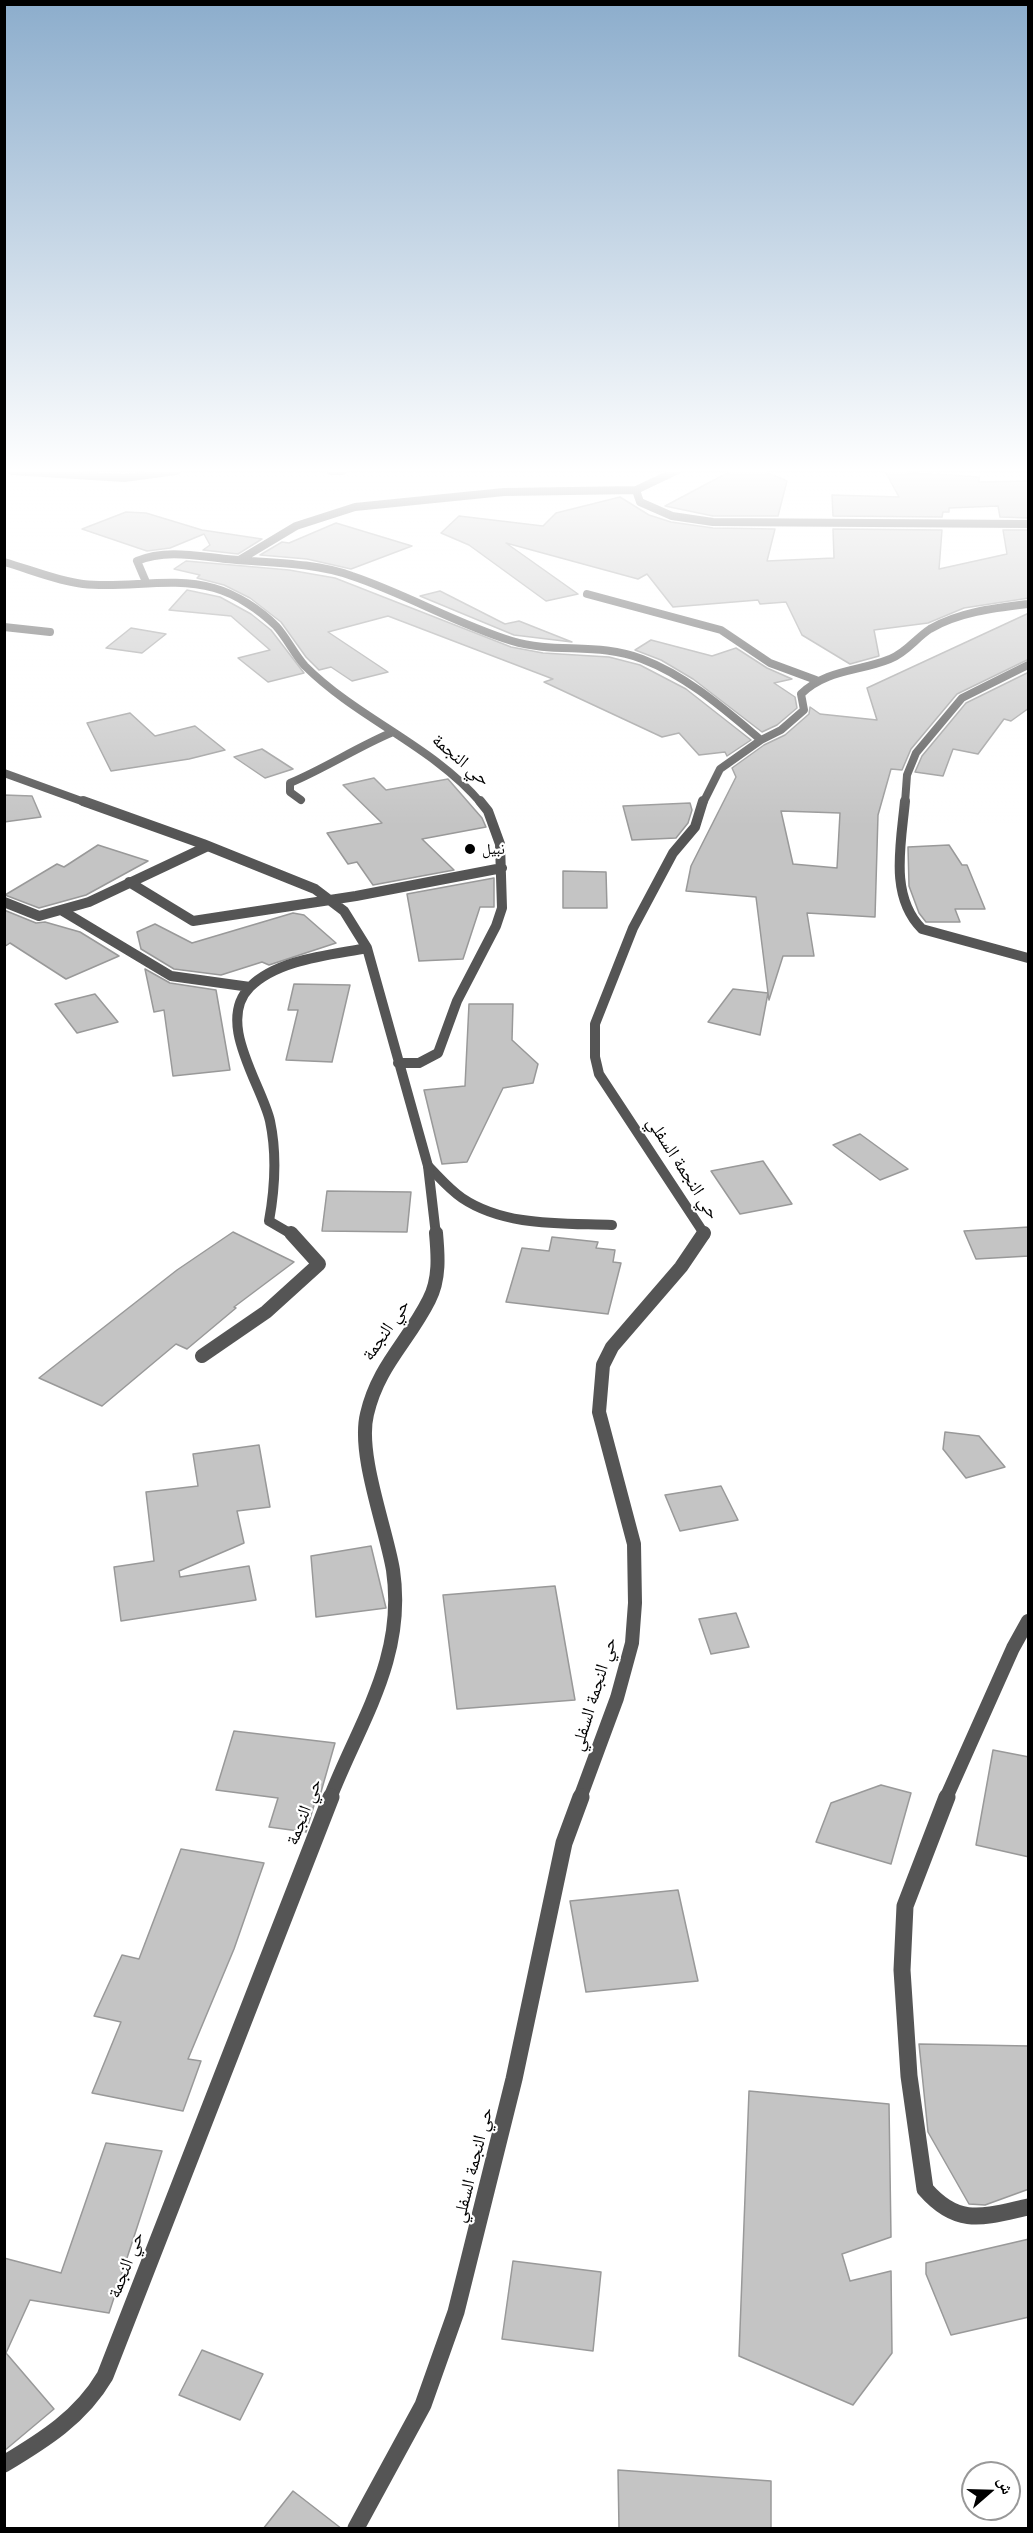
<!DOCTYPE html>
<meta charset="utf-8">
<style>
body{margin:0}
#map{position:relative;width:1033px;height:2533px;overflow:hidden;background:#fff;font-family:Mulish,"Noto Naskh Arabic",sans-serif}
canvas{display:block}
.frame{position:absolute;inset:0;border:6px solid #000;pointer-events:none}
.north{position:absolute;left:961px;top:2461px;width:60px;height:60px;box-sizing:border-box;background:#fff;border:2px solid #999;border-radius:50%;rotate:70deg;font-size:16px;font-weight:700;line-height:24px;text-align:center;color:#000}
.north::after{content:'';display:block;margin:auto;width:21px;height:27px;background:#000;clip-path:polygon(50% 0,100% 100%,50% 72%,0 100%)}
</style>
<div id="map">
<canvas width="1033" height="2533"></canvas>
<div class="frame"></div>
<div class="north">ش</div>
</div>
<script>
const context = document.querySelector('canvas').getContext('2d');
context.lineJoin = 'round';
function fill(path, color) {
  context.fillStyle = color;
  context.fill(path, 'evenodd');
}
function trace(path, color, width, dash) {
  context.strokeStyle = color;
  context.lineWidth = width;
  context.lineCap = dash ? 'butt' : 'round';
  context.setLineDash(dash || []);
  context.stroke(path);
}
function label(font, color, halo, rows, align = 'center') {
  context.font = font + ' Mulish,"Noto Naskh Arabic",sans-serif';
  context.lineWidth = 4.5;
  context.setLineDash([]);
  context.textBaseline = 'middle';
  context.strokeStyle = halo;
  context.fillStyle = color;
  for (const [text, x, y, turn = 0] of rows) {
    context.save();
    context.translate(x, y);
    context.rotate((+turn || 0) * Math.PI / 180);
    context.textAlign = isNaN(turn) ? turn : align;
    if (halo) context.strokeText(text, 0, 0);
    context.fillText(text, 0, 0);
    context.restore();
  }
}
const building = new Path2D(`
 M731 471H764L787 481 778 516H713L665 506Z
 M885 471 979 477V482L1029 481V518L1000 517 998 506 949 508V512H943L942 517 833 516 832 495 899 497Z
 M620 497 649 515 671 522 713 528 775 529 767 561 834 558 833 529 942 530 939 569 1007 554 1003 530H1029V598L964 608 928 623 874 630 879 656 850 664 802 635 786 602 760 604 758 600 673 607 647 574 638 579 506 543 578 594 546 601 469 545 441 533 459 516 543 526 556 513Z
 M126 512 146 513 202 530 262 539 238 554 203 550 210 545 204 534 170 548 147 551 82 529Z
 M336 523 412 546 351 569 307 559 260 555 282 542 289 543Z
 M186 561 289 570 335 578 511 647 543 653 609 657 640 665 686 689 751 740 727 756 725 752 699 755 679 733 662 737 544 682 553 679 388 616 328 632 388 672 352 681 331 667 319 670 306 657 281 622 250 598 224 585 197 578 200 575 174 569Z
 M187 590 220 597 251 614 271 630 304 673 268 682 238 658 270 650 231 616 169 610Z
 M440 591 505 624 519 621 572 642 514 635 420 596Z
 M1029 613V659L957 694 911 749 902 770 891 769 878 815 875 917 807 913 814 956H783L769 1000 768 993 760 1035 708 1022 733 989 768 993 756 897 686 891 691 866 736 777 732 768 764 745 785 735 809 714 810 707 820 714 877 720 867 688ZM781 811 840 813 837 868 793 864Z
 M131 628 166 634 142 653 106 648Z
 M651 640 712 656 736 648 767 668 792 679 774 683 795 697 797 708 777 725 762 732 693 679 661 660 635 650Z
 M1029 672V708L1011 721 1004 719 978 754 953 749 943 776 915 772 922 756 966 703Z
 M130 713 155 736 195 726 225 750 189 759 111 771 87 723Z
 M262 749 293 769 265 778 234 757Z
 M374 778 386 790 448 779 482 818 486 827 422 839 454 870 373 885 357 862 348 864 327 833 382 823 343 785Z
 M4 795 32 796 41 817 4 822Z
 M690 803 692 810 688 823 676 838 632 840 623 806Z
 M98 845 148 861 86 895 39 908 5 895 57 864 64 867Z
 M949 845 962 865H967L985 909H955L960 922H926L919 913 909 886 908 847Z
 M563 871 606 872 607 908H563Z
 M494 878V907H480L463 959 419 961 407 894Z
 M4 910 36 923 45 922 80 932 119 956 66 979 10 943 4 947Z
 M293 913 304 915 336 943 269 965 262 962 221 975 174 969 141 949 137 932 155 924 192 943Z
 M145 969 170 983 216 990 230 1070 173 1076 164 1010 154 1012Z
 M294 984 350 985 332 1062 286 1060 298 1010H288Z
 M95 994 118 1022 77 1033 55 1004Z
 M469 1004H513L512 1040 538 1064 533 1083 503 1088 467 1162 442 1164 424 1090 465 1086Z
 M860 1134 908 1169 880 1180 833 1145Z
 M763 1161 792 1204 740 1214 711 1171Z
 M327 1191 411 1192 407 1232 322 1231Z
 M1029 1227V1256L976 1259 964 1231Z
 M233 1232 294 1262 234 1307 236 1308 187 1349 176 1344 102 1406 39 1378 177 1270Z
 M552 1237 598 1242 596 1248 615 1250 613 1262 621 1263 608 1314 506 1302 522 1248 549 1251Z
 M945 1432 979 1436 1005 1467 966 1478 943 1449Z
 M259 1445 270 1507 237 1511 244 1543 179 1571 180 1577 249 1566 256 1600 121 1621 114 1567 154 1561 146 1492 198 1486 193 1454Z
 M721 1486 738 1520 680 1531 665 1495Z
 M371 1546 386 1608 316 1617 311 1556Z
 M555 1586 575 1700 457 1709 443 1595Z
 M736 1613 749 1647 711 1654 699 1619Z
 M234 1731 335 1743 321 1792 315 1802 306 1832 269 1827 278 1798 216 1790Z
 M993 1750 1029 1757V1857L976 1845Z
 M881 1785 911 1793 891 1864 816 1842 831 1803Z
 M181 1849 264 1863 234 1949 188 2059 201 2061 183 2111 92 2093 121 2022 94 2016 122 1955 139 1959Z
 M678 1890 698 1981 586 1992 570 1901Z
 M919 2044 1029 2046V2189L985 2205 969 2204 928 2132Z
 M749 2091 889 2104 891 2237 842 2254 850 2281 891 2271 892 2353 853 2405 739 2356Z
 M106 2143 162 2151 109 2313 30 2300 6 2353 54 2409 4 2451V2258L61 2273Z
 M1029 2239V2317L951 2335 926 2274V2263Z
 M513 2261 601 2272 593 2351 502 2339Z
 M202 2350 263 2374 240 2420 179 2395Z
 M618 2470 771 2481V2529H619Z
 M293 2491 342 2529H263Z`);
const lane = new Path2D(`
 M428 1166C439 1177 449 1189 462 1198 505 1227 563 1223 612 1225`);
const streetFar3 = new Path2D(`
 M12 471 124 478 176 471
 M331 471H342
 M676 471 636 490 640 502 672 516 713 522 1028 524
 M241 559 296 526 355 507 504 492 636 490
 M4 562C29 569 57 581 83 584 127 589 170 576 214 588 236 594 260 610 276 626 287 638 294 654 305 666 358 719 433 746 481 803
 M146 582 137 561C165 549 197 556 226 559 267 563 313 562 352 576 406 594 457 624 512 641 554 654 599 642 642 659 687 676 724 709 761 740L781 730 804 710 801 694C827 669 858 672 890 659 906 653 916 638 930 629 959 612 995 608 1028 604
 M587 594 721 630 770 663 816 680
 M4 627 50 632
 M4 773 87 803
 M301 800 290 792V783C326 768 357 747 393 732
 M703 803 720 769 761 740
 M905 803 907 775 916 753 962 698 1028 665`);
const streetFar2 = new Path2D(`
 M83 801 203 844 315 889 344 911 367 948 428 1166 436 1235
 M703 801 695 827 673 853 633 928 595 1024V1057L599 1074 705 1235
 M905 801C901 844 889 896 922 929L1028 958
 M129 882 193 921 356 896 502 868
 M4 902 39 916 89 902 208 846
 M61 910 171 976 250 987
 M398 1063H419L438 1053 457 1001 496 926 502 908 500 844 488 811 480 801
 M293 1235 269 1221C275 1188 277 1154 270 1121 262 1085 215 1022 250 987 278 959 331 955 367 948`);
const streetFar1 = new Path2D(`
 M202 1356 266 1312 319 1264 291 1233
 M330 1798C360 1721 406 1658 393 1570 386 1528 357 1454 367 1414 378 1366 408 1342 429 1300 440 1279 438 1255 436 1233
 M580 1798 617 1698 632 1643 635 1603 634 1544 599 1412 603 1365 612 1347 681 1267 704 1233
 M946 1798 1013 1648 1028 1621`);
const street = new Path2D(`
 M947 1797 905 1906 902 1970 909 2076 925 2189C958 2227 983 2217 1028 2207
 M4 2464C44 2440 81 2417 105 2376L331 1797
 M356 2528 423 2405 456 2312 514 2079 564 1843 581 1797`);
const markers = [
 [470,849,6,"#000"]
];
const farPoinames = [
 ["نبيل",482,849]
];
const streetNames = [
 ["حي النجمة",461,760,40],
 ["حي النجمة السفلي",683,1168,57],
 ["حي النجمة",386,1330,-56],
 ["حي النجمة السفلي",594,1694,-73],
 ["حي النجمة",304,1812,-69],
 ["حي النجمة السفلي",473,2165,-76],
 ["حي النجمة",126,2265,-69]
];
fill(building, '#c4c4c4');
trace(building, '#999', 1.5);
trace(lane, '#555', 10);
trace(streetFar3, '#555', 8);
trace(streetFar2, '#555', 10);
trace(streetFar1, '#555', 14);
trace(street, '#555', 17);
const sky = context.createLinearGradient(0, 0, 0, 826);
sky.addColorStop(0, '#8cadcc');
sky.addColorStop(0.57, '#fff');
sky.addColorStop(1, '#ffffff00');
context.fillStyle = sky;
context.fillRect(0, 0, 1033, 826);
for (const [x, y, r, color] of markers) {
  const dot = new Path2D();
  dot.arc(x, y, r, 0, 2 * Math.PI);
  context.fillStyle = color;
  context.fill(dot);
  trace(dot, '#fff', 2);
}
label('15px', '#000', '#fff', farPoinames, 'left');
label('18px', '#000', '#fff', streetNames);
</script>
